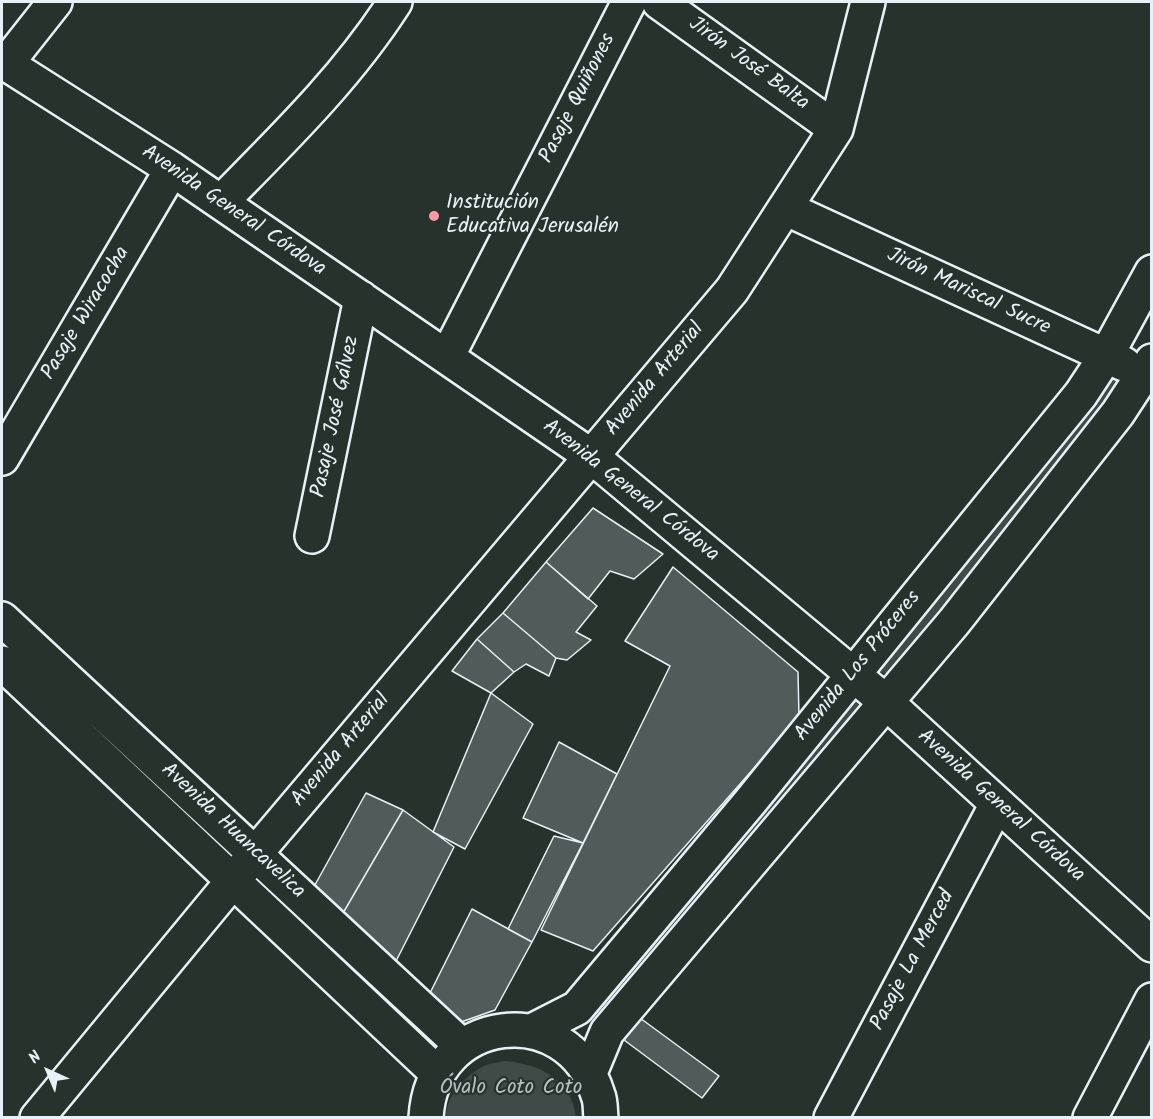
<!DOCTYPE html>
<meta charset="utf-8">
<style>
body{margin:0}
#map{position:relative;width:1153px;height:1119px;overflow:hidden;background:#26332d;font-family:Kalam,sans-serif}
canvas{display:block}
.frame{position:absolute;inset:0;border:3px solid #e8f1f8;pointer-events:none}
.north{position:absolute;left:18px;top:1041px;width:60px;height:60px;-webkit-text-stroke:4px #26332d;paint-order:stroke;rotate:316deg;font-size:16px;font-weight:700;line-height:24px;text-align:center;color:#e8f1f8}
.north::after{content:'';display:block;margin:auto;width:21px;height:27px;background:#e8f1f8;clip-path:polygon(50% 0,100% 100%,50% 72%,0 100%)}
</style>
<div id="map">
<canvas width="1153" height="1119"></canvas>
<div class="frame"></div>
<div class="north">N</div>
</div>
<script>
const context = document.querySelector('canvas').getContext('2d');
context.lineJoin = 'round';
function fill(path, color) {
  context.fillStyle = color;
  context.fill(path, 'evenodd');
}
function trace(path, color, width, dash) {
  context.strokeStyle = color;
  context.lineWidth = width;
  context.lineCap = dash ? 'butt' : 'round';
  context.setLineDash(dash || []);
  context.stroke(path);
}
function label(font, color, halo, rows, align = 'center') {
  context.font = font + ' Kalam,sans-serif';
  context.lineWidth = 4.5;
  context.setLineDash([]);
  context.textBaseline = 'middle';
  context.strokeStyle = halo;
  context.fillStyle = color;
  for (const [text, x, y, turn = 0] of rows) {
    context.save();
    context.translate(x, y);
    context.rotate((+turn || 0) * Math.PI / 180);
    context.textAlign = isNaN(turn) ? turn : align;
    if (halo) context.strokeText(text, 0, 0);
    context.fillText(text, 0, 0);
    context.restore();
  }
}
const green = new Path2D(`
 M1108 367 1127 377 891 674 879 672Z
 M856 694 872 706 606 1019 589 1009Z
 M506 1061C541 1065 571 1079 576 1117H446C446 1096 467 1073 486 1065 492 1063 500 1062 506 1061Z`);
const building = new Path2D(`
 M593 508 663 554 634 579 610 571 588 599 546 562Z
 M546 562 597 606 576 632 591 640 567 660 556 658 503 613Z
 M673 567 798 672 799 717 593 951 541 930 670 666 625 641Z
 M503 613 556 658 549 676 526 664 514 672 477 639Z
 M477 639 514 672 491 693 452 671Z
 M491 693 533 724 465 849 433 832Z
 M559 742 617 774 583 843 523 818Z
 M366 793 403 810 339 920 311 892Z
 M403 810 454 847 392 969 339 920Z
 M554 836 583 843 532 942 508 929Z
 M472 909 532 942 495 1010 450 1026 425 1003Z
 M640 1018 719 1076 702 1098 624 1040Z`);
const minor = new Path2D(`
 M659 2 836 129
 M2 61 172 169 591 456 886 702 1152 945
 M6 64 55 2
 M221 202C283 139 347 77 395 2
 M785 208 1124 364
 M447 357 629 2
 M2 458 172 169
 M312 536 361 298
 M2 619 462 1046
 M2 663 437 1073
 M532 1031 577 1008 750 802 1081 394 1106 356 1152 272
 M590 1073 607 1032 954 622 1118 413 1152 361
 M37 1118 255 854 732 290 836 129 868 2
 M426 1118C431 1014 568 997 598 1095 601 1102 600 1110 601 1118
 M831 1118 997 804
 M1090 1118 1152 1000`);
const markers = [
 [434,216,6,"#ff9aa2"]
];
const streetNames = [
 ["Jirón José Balta",748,65,36],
 ["Pasaje Quiñones",579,99,-63],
 ["Avenida General Córdova",233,212,34],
 ["Jirón Mariscal Sucre",968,293,25],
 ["Pasaje Wiracocha",87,314,-59],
 ["Avenida Arterial",656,380,-50],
 ["Pasaje José Gálvez",337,417,-78],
 ["Avenida General Córdova",630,492,38],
 ["Avenida Los Próceres",859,667,-51],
 ["Avenida Arterial",342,751,-50],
 ["Avenida General Córdova",1000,807,42],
 ["Avenida Huancavelica",232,832,43],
 ["Pasaje La Merced",914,961,-62]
];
const poiNames = [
 ["Institución",446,204],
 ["Educativa Jerusalén",446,228]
];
const parkNames = [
 ["Óvalo Coto Coto",511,1089]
];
fill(green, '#3e4b47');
fill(building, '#505c59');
trace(building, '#e8f1f8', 1.5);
trace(minor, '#e8f1f8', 38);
trace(minor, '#26332d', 33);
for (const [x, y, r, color] of markers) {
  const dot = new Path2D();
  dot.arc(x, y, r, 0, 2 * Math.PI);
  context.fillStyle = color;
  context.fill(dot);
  trace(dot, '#26332d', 2);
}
label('21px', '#e8f1f8', '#26332d', streetNames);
label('21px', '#e8f1f8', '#26332d', poiNames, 'left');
label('21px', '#b5bfc3', '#26332d', parkNames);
</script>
